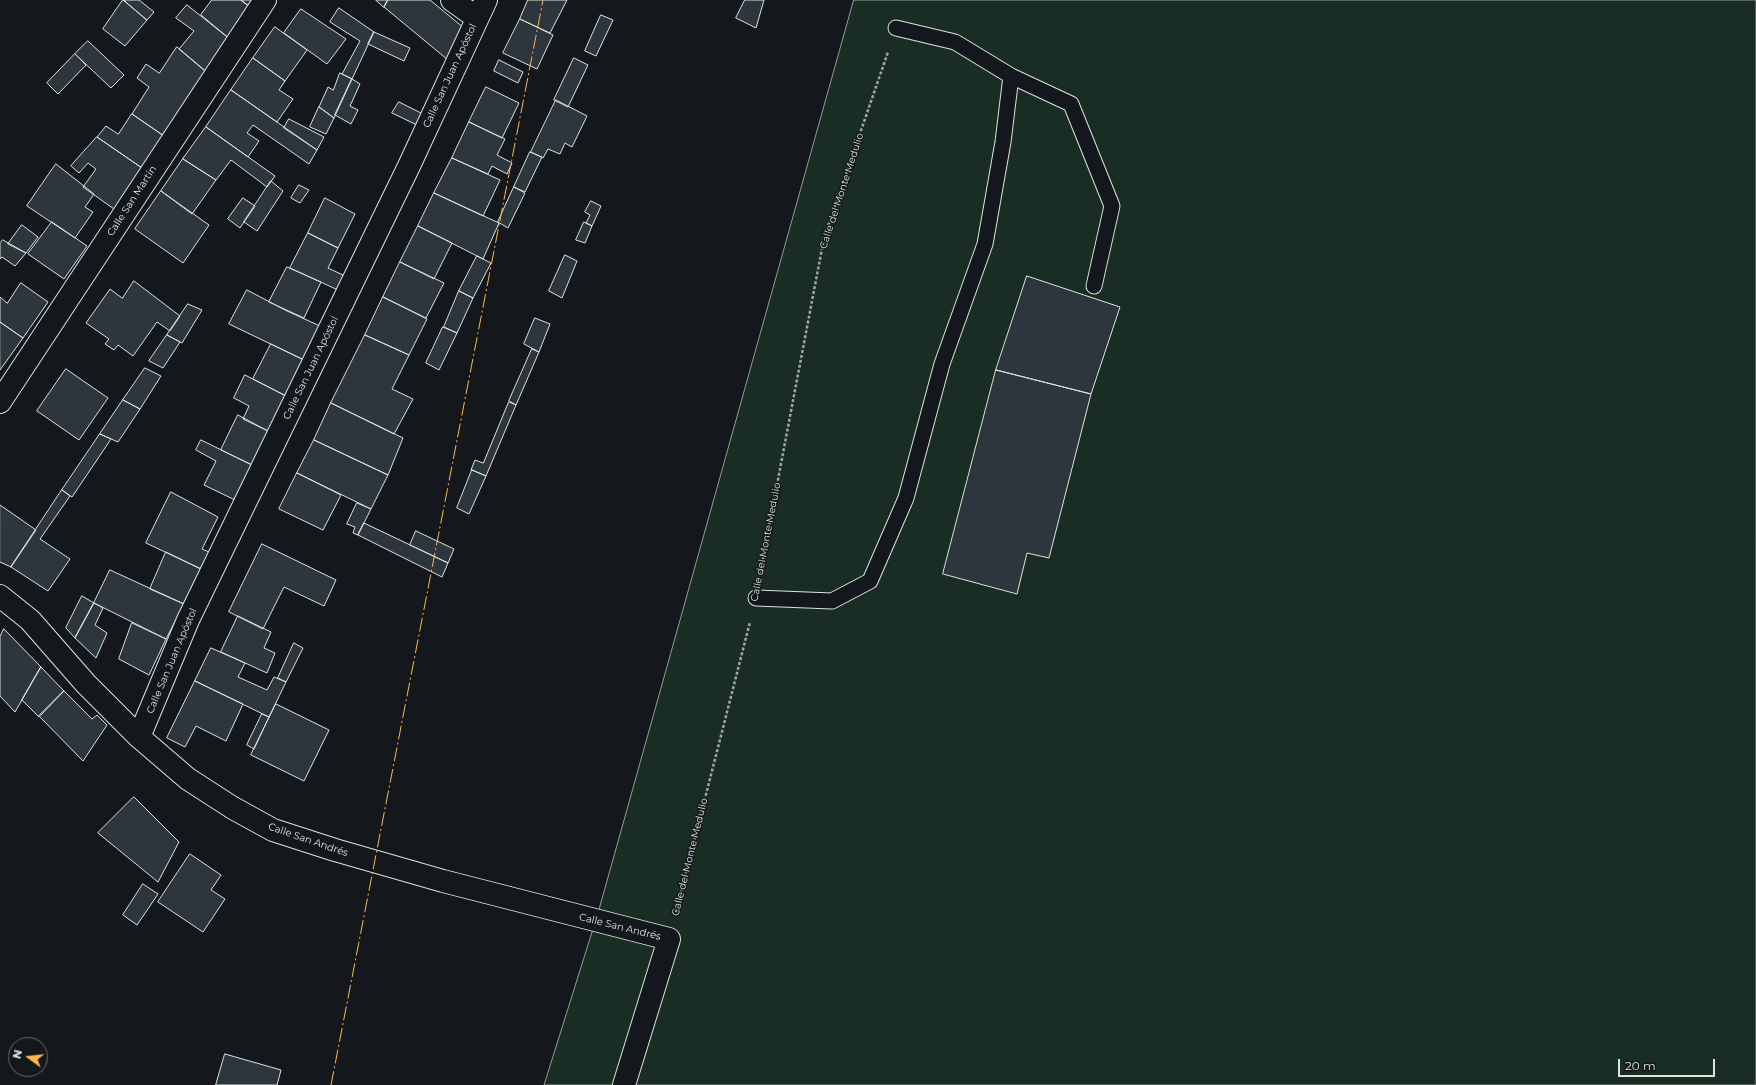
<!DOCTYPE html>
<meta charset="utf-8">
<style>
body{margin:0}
#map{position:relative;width:1756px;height:1085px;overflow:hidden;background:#14181c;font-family:Montserrat,sans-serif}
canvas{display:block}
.north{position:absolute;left:8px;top:1037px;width:40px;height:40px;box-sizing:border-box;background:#14181c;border:1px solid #626a69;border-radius:50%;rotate:285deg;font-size:11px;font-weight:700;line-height:16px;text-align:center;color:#d8e6dc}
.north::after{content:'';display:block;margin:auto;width:14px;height:18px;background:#ffb74d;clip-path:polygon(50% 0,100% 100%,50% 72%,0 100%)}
.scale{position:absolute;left:1618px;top:1059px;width:97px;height:18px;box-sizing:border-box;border:2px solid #d8e6dc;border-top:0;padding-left:5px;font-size:12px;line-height:14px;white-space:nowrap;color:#d8e6dc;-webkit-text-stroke:3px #14181c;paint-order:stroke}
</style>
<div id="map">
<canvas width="1756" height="1085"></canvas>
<div class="north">N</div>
<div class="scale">20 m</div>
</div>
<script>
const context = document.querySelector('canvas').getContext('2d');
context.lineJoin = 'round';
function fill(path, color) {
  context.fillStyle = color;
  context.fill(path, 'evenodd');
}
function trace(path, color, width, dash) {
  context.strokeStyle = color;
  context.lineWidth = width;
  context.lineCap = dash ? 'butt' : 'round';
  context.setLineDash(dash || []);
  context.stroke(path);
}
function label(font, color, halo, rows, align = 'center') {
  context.font = font + ' Montserrat,sans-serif';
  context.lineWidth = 3;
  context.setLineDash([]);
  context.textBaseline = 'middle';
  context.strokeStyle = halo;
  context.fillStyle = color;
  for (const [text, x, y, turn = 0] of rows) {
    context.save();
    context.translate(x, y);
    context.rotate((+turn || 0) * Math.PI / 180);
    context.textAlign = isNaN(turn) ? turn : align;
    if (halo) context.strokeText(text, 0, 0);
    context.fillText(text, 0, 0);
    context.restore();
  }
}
const green = new Path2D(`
 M854 0H1756V1085H544L598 913Z`);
const building = new Path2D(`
 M123 0 147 20 125 46 103 29Z
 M124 0H139L154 12 147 20Z
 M212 0H241L253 9 231 40 201 15Z
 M241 0H259L253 9Z
 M376 0H388L384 7Z
 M388 0H430L464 28 448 60 384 7Z
 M528 0H567L550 33 520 19Z
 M745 0H764L756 28 736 18Z
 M187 5 231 40 205 71 179 49 194 31 176 18Z
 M339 8 374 32 352 79 342 74 360 41 330 22Z
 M301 9 346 39 327 64 284 33Z
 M601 15 613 20 596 56 585 51Z
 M520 19 553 35 537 69 503 53Z
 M275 27 307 50 285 81 253 58Z
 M374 32 410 48 404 61 368 44Z
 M88 41 124 75 111 88 75 54Z
 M177 47 208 73 164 136 132 114 149 87 137 78 146 64 159 73Z
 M75 54 86 65 58 94 47 83Z
 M253 58 285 81 279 90 293 99 277 122 231 90Z
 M574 58 588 65 568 107 554 100Z
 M499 60 523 72 518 83 494 71Z
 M340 73 352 79 334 118 319 107 328 87 333 90Z
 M352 79 360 84 350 106 358 110 351 124 335 115Z
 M486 87 519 103 502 138 469 122Z
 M231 90 317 150 309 164 253 125 247 133 259 141 248 157 206 127Z
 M556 100 587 116 572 147 565 143 560 154 548 149 543 158 531 152Z
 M399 102 423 114 417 125 392 113Z
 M319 107 334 118 326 134 310 127Z
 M132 114 164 136 142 168 97 137 106 126 118 134Z
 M289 119 324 137 317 150 284 128Z
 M469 122 505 139 497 155 512 163 507 174 492 166 488 174 452 158Z
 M206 127 275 176 267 187 231 160 216 180 183 159Z
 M97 137 142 168 114 209 83 187 96 169 88 163 79 173 71 166Z
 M530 152 542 157 525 192 514 187Z
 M452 158 500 180 483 216 434 193Z
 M183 159 216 180 192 214 161 191Z
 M56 164 94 194 85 207 93 212 75 238 27 206Z
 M271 181 283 191 257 231 244 222Z
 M299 185 309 190 300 203 291 198Z
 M514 187 525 193 508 228 498 222Z
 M161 191 209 225 183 263 135 229Z
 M434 193 499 223 483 259 418 226Z
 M243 198 255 206 240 228 228 219Z
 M325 198 355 214 338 248 308 233Z
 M591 201 601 206 592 226 586 223 590 215 585 212Z
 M52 222 87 246 64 279 28 254Z
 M584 222 592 226 585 243 576 240Z
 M22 225 38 237 26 253 8 244Z
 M418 226 452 243 434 279 400 262Z
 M308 233 338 248 328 268 345 276 338 290 290 268Z
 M3 240 26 253 15 266 2 257 0 259V243Z
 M565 255 577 261 562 298 549 291Z
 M477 256 491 263 473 298 459 291Z
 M400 262 444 283 426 318 383 297Z
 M287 267 321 282 304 318 269 302Z
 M1027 276 1120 307 1091 394 996 370Z
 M134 281 180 316 170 331 157 322 133 356 118 345 114 350 105 344 109 339 86 323 110 289 122 298Z
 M21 283 48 302 23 338 0 322V297L7 303Z
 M247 290 287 311 320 326 304 360 229 324Z
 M459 291 473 298 457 333 444 327Z
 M383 297 427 319 409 355 365 335Z
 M188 304 202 310 182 343 167 335Z
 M535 318 550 324 539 352 524 344Z
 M0 322 23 338 0 370Z
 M443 327 457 333 439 370 426 363Z
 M167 335 180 342 163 368 149 361Z
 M365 335 409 355 392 389 413 399 394 434 331 403Z
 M271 344 304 360 286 396 253 379Z
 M532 349 539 352 516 405 509 401Z
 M145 368 161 376 140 409 123 400Z
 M66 369 108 398 79 440 37 411Z
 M996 370 1091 394 1049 558 1027 553 1017 594 943 574Z
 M245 375 286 396 268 431 243 419 249 406 234 398Z
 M123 400 140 409 118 442 100 434Z
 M509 402 516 405 486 476 472 470H471L475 460 483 463Z
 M331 403 403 438 388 475 314 440Z
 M238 415 268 431 252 465 221 450Z
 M100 434 111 439 72 497 62 490Z
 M201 440 252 465 235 500 204 485 216 461 196 450Z
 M314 440 388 475 371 509 297 473Z
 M472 470 486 476 469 514 457 508Z
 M297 473 341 495 323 530 279 509Z
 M62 490 70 496 40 539 70 559 48 591 11 567Z
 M171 492 218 517 202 549 209 552 201 569 146 543Z
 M357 503 371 509 358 535 353 533 355 527 347 524Z
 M0 505 36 530 11 567 0 562Z
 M364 523 448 563 442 577 358 535Z
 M416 531 454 549 448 563 410 545Z
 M262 544 336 580 324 606 284 587 263 629 229 612Z
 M166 552 201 569 184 604 150 589Z
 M110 570 184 604 166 639 94 603Z
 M82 596 94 603 75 638 66 628Z
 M94 603 103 608 95 625 107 633 96 658 75 638Z
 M238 616 271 632 264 648 275 653 267 673 221 652Z
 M132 623 166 639 149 675 119 659Z
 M4 629 41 667 15 712 0 696V637Z
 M294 643 303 648 286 682 278 678Z
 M211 648 245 663 238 677 267 690 274 677 286 682 269 717 195 681Z
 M41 667 64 691 39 717 22 700Z
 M195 681 243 704 226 741 196 726 185 747 167 738Z
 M64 691 92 719 97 715 107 725 83 761 39 716Z
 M276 704 329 730 304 781 251 755Z
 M262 714 269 717 254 749 247 745Z
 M134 797 179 842 158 882 98 833Z
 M190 854 221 875 211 890 225 899 203 932 158 902Z
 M143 884 158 894 137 925 123 915Z
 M225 1054 281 1070 277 1085H216Z`);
const path = new Path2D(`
 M760 574 824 238 888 52
 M676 912 750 622`);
const service = new Path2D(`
 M1011 76 1071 104 1112 206 1094 286
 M756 598 832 601 870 581 906 498 942 364 985 244 1003 142 1011 76 955 42 896 28`);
const minor = new Path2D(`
 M452 0 477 18
 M0 402 265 0
 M0 596 30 620 86 684 139 737 188 779 233 808 273 830 335 850 443 881 669 939 624 1085
 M139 737 188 620 409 166 486 0`);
const power = new Path2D(`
 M331 1085 543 0`);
const streetNames = [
 ["Calle San Juan Apóstol",450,76,-65],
 ["Calle del Monte Medulio",842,191,-72],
 ["Calle San Martín",132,201,-57],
 ["Calle San Juan Apóstol",311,368,-64],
 ["Calle del Monte Medulio",766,542,-79],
 ["Calle San Juan Apóstol",172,661,-67],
 ["Calle San Andrés",308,840,19],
 ["Calle del Monte Medulio",690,857,-76],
 ["Calle San Andrés",620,927,14]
];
fill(green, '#1a2d24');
trace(green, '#939e99', 1);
fill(building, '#2c363c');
trace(building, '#d8e6dc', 1);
trace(service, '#d8e6dc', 17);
trace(minor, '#d8e6dc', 24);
trace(path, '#9da8a2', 2.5, [3, 2]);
trace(service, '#14181c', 15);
trace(minor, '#14181c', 22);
trace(power, '#ffb74d', 1, [14, 3, 2, 3]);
label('10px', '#d8e6dc', '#14181c', streetNames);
</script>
